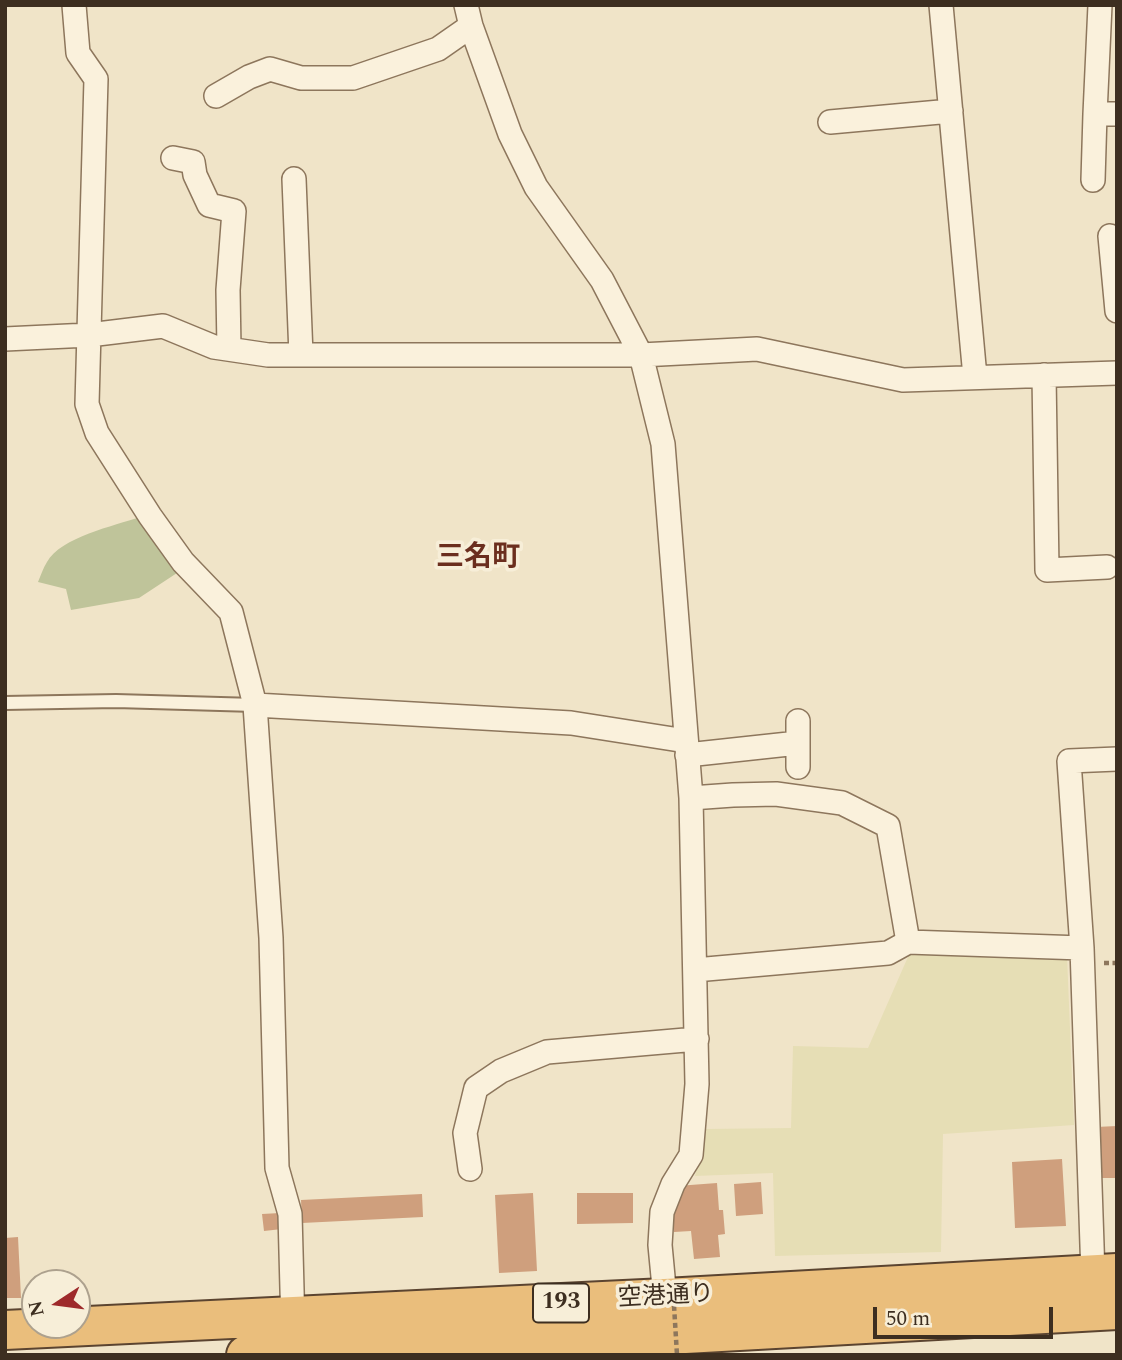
<!DOCTYPE html>
<meta charset="utf-8">
<style>
body{margin:0}
#map{position:relative;width:1122px;height:1360px;overflow:hidden;background:#f0e4c8;font-family:Spectral,serif}
canvas{display:block}
.frame{position:absolute;inset:0;border:7px solid #3d2e20;pointer-events:none}
.north{position:absolute;left:21px;top:1269px;width:70px;height:70px;box-sizing:border-box;background:#f7eed8;border:2px solid #ada18e;border-radius:50%;rotate:257deg;font-size:19px;font-weight:700;line-height:28px;text-align:center;color:#3d2e20}
.north::after{content:'';display:block;margin:auto;width:24px;height:32px;background:#9e2a2b;clip-path:polygon(50% 0,100% 100%,50% 72%,0 100%)}
.scale{position:absolute;left:873px;top:1307px;width:180px;height:32px;box-sizing:border-box;border:4px solid #3d2e20;border-top:0;padding-left:9px;font-size:21px;line-height:24px;white-space:nowrap;color:#3d2e20;-webkit-text-stroke:5px #f7eed8;paint-order:stroke}
</style>
<div id="map">
<canvas width="1122" height="1360"></canvas>
<div class="frame"></div>
<div class="north">N</div>
<div class="scale">50 m</div>
</div>
<script>
const context = document.querySelector('canvas').getContext('2d');
context.lineJoin = 'round';
function fill(path, color) {
  context.fillStyle = color;
  context.fill(path, 'evenodd');
}
function trace(path, color, width, dash) {
  context.strokeStyle = color;
  context.lineWidth = width;
  context.lineCap = dash ? 'butt' : 'round';
  context.setLineDash(dash || []);
  context.stroke(path);
}
function label(font, color, halo, rows, align = 'center') {
  context.font = font + ' Spectral,"Noto Sans JP",serif';
  context.lineWidth = 7;
  context.setLineDash([]);
  context.textBaseline = 'middle';
  context.strokeStyle = halo;
  context.fillStyle = color;
  for (const [text, x, y, turn = 0] of rows) {
    context.save();
    context.translate(x, y);
    context.rotate((+turn || 0) * Math.PI / 180);
    context.textAlign = isNaN(turn) ? turn : align;
    if (halo) context.strokeText(text, 0, 0);
    context.fillText(text, 0, 0);
    context.restore();
  }
}
const farmland = new Path2D(`
 M911 950 1067 956 1074 1125 943 1134 941 1252 775 1256 773 1173 695 1176 705 1129 791 1128 793 1046 868 1048Z`);
const cemetery = new Path2D(`
 M140 517 180 571 139 598 71 610 66 589 38 582C41 575 43 568 47 562 61 537 114 526 140 517Z`);
const building = new Path2D(`
 M1117 1126V1178H1097L1096 1127Z
 M1062 1159 1066 1226 1015 1228 1012 1162Z
 M761 1182 763 1214 736 1216 734 1184Z
 M717 1183 719 1210H723L725 1234 718 1235 720 1257 694 1259 691 1231 674 1232 672 1208 678 1207 677 1186Z
 M533 1193 537 1271 499 1273 495 1195Z
 M577 1193H633V1223L577 1224Z
 M422 1194 423 1217 302 1223 301 1200Z
 M280 1213 282 1229 264 1231 262 1214Z
 M18 1237 21 1298H5V1238Z`);
const path = new Path2D(`
 M1104 963H1117`);
const service = new Path2D(`
 M5 703 116 701 255 705`);
const minor = new Path2D(`
 M74 5 78 53 96 79 87 404 97 433 150 516 183 562 231 612 255 705 271 938 277 1168 290 1214 293 1327
 M466 5 471 26 510 134 536 187 602 280 641 355 663 444 691 798 697 1084 691 1155 673 1184 662 1212 660 1245 665 1298 667 1355
 M941 5 975 377
 M1100 5 1095 114H1117
 M216 96 249 77 270 69 301 78H353L438 49 471 26
 M830 122 951 111
 M173 158 193 162 195 175 209 205 234 211 228 290 229 349
 M294 179 301 355
 M1093 180 1095 114
 M1110 236 1117 311
 M5 339 89 335 163 326 214 347 268 355H641L757 349 903 380 1117 373
 M1044 375 1047 570 1107 567
 M255 705 571 723 686 741
 M687 755 798 743
 M798 767V721
 M691 798 733 795 776 794 842 803 888 826 908 942 1082 948
 M695 970 888 953 908 942
 M470 1169 465 1133 476 1088 501 1071 547 1052 697 1039
 M1093 1275 1082 948 1069 761 1117 759`);
const trunk = new Path2D(`
 M5 1330 665 1298 1117 1273
 M246 1355 667 1335 1117 1310`);
const pathBridge = new Path2D(`
 M673 1289 677 1355`);
const shields = [
 [561,1303,56]
];
const shieldNames = [
 ["193",561,1303]
];
const streetNames = [
 ["空港通り",666,1298,-3]
];
const quarterNames = [
 ["三名町",478,560]
];
fill(farmland, '#e6deb5');
fill(cemetery, '#bfc49a');
fill(building, '#cf9f7d');
trace(service, '#8d765c', 16);
trace(minor, '#8d765c', 26);
trace(trunk, '#5b4430', 42);
trace(path, '#8d765c', 4.5, [5, 3.5]);
trace(service, '#faf1dc', 12);
trace(minor, '#faf1dc', 23);
trace(trunk, '#eabe7c', 38);
trace(pathBridge, '#8d765c', 4.5, [5, 3.5]);
for (const [x, y, w] of shields) {
  const box = new Path2D();
  box.roundRect(x - w / 2, y - 19.5, w, 39, 5);
  context.fillStyle = '#f7eed8';
  context.fill(box);
  trace(box, '#3d2e20', 2);
}
label('bold 23px', '#3d2e20', null, shieldNames);
label('24px', '#3d2e20', '#f7eed8', streetNames);
label('bold 28px', '#6b2e1e', '#f7eed8', quarterNames);
</script>
